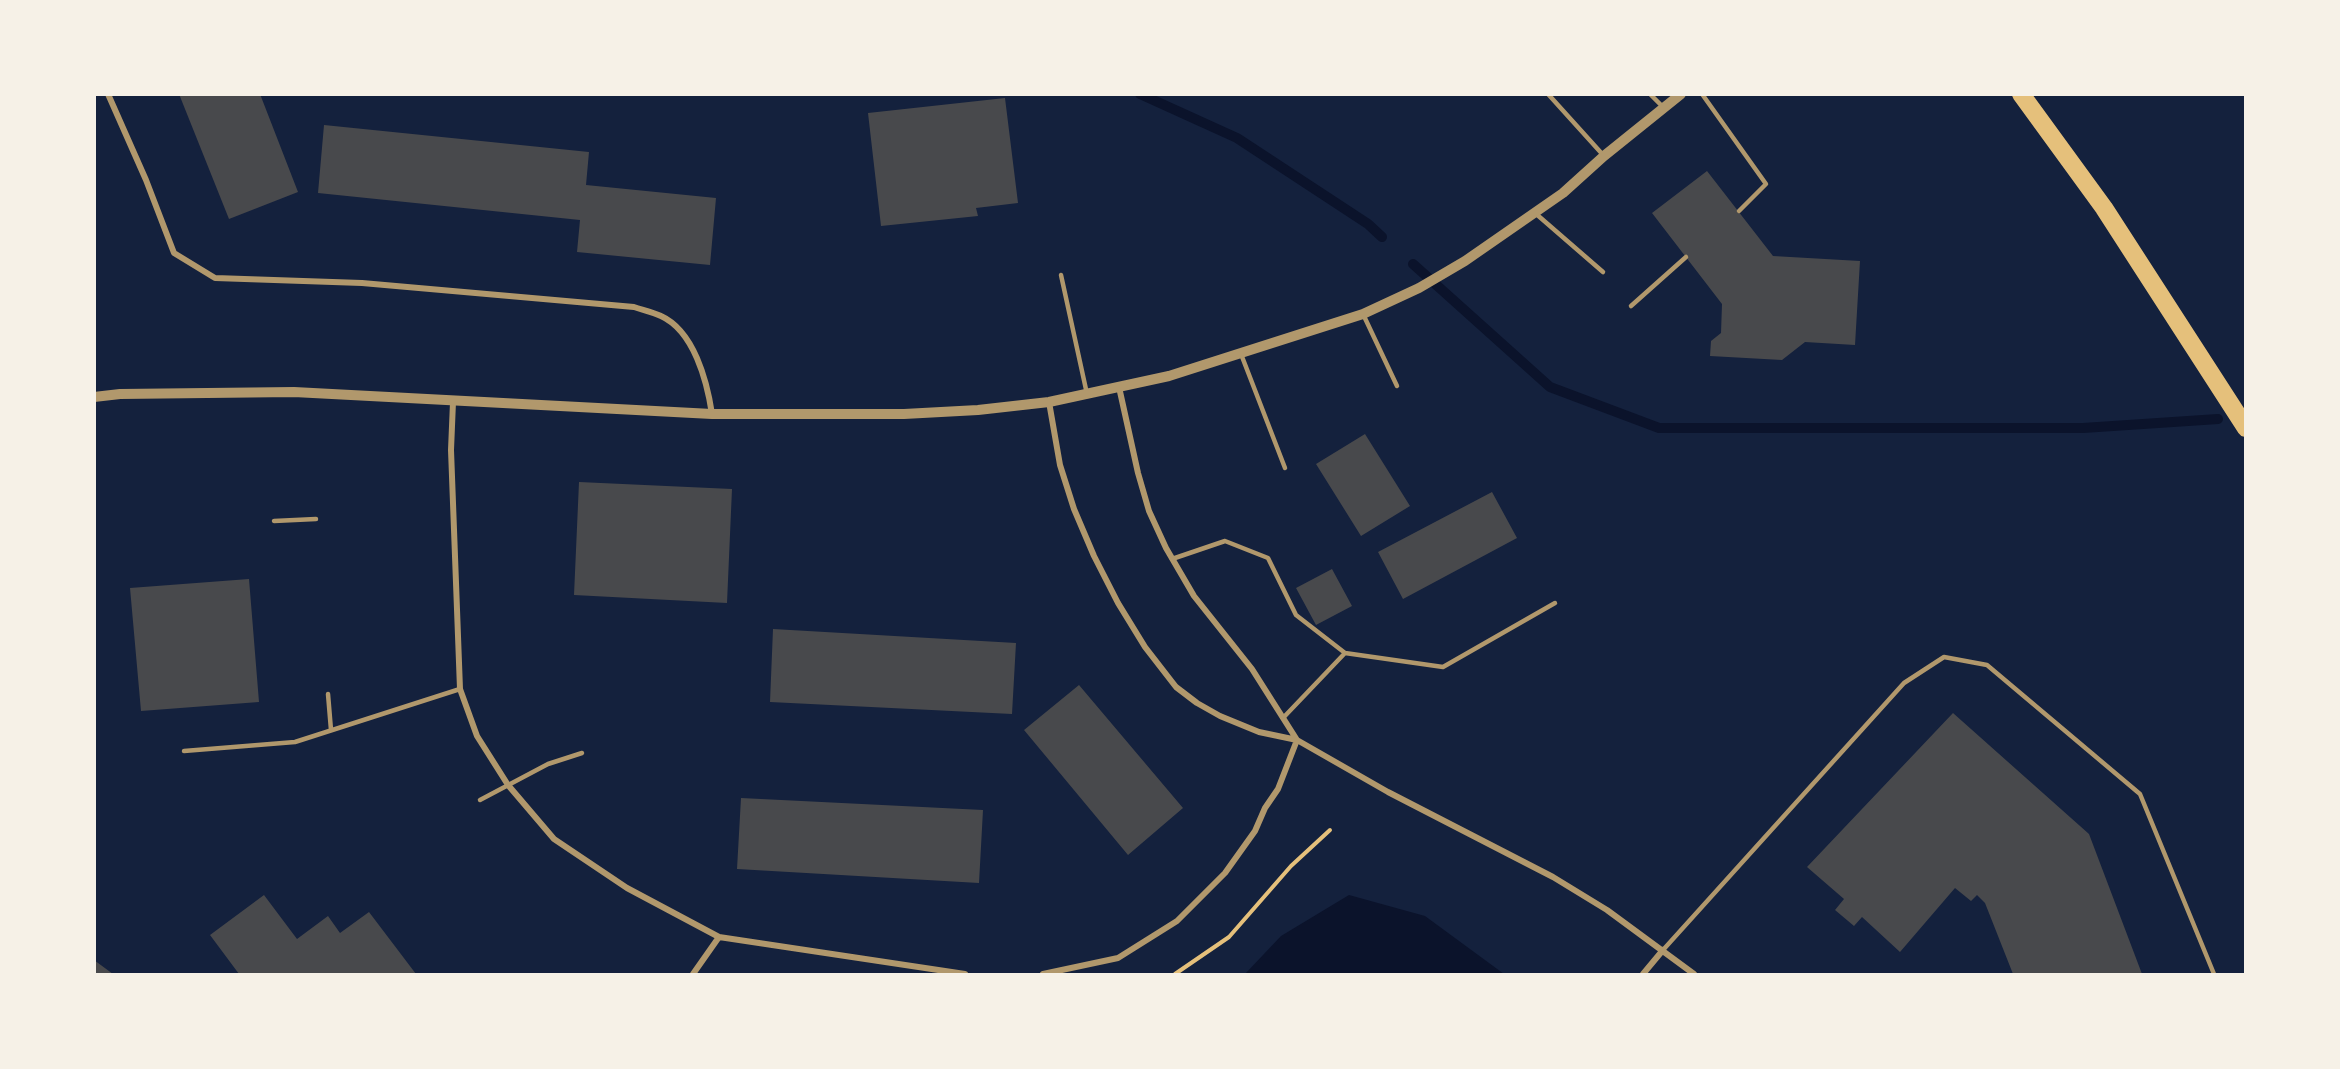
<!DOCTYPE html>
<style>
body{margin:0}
#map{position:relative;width:2340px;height:1069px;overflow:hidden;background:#14213d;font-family:"Sofia Sans Condensed",sans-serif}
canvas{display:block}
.frame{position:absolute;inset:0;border:96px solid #f6f1e7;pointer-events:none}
</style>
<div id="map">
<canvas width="2340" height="1069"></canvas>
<div class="frame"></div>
</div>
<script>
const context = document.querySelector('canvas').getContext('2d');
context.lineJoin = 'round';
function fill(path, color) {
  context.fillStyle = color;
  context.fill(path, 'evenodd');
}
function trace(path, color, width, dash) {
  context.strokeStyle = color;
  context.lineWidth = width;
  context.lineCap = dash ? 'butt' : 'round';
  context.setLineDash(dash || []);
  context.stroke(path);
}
const water = new Path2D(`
 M1349 895 1425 916 1504 974H1245L1281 936Z`);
const stream = new Path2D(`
 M1140 94 1237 138 1368 224 1382 237
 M1413 264 1550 387 1659 428H2083L2218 419`);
const building = new Path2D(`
 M179 94H260L298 192 229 219Z
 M1005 98 1018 203 976 208 978 216 881 226 868 113Z
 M324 125 589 152 586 185 716 198 710 265 577 252 580 220 318 193Z
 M1707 171 1773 256 1860 261 1855 345 1805 342 1782 360 1710 356 1711 341 1721 333 1722 304 1652 213Z
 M1365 434 1410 506 1361 536 1316 464Z
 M579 482 732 489 727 603 574 595Z
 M1492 492 1517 538 1403 599 1378 552Z
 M1332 569 1352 606 1316 625 1296 588Z
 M249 579 259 702 141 711 130 588Z
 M773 629 1016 643 1012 714 770 702Z
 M1079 685 1183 808 1128 855 1024 730Z
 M1953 713 2089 834 2142 974H2013L1985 903 1977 895 1971 901 1955 888 1900 952 1862 917 1854 926 1835 910 1844 899 1807 867Z
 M741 798 983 810 979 883 737 869Z
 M264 895 297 939 328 916 340 933 369 912 416 974H239L210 935Z
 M94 960 113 974H94Z`);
const path = new Path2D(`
 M1175 974 1229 937 1291 866 1330 830`);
const service = new Path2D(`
 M1548 94 1604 156
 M1650 94 1663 107
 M1702 94 1766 184 1739 211
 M1535 213 1603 272
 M1061 275 1087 394
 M1631 306 1686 257
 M1363 314 1397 386
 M1241 354 1285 468
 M274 521 316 519
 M1172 559 1225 541 1268 558 1296 615 1345 653 1283 718
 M1345 653 1443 667 1555 603
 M328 694 331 730
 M184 751 295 742 460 689
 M480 800 548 764 582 753
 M1663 950 1904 683 1944 657 1987 665 2140 794 2214 974`);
const minor = new Path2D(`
 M108 94 146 180 174 253 215 278 362 283 634 307C643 310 653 312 661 316 694 331 707 381 712 414
 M1119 387 1138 473 1149 511 1166 548 1194 596 1252 669 1297 740
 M453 402 451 450 460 689 477 736 508 785 554 839 627 888 719 937 965 974
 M1049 402 1060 465 1074 509 1094 556 1118 603 1145 647 1176 687 1197 703 1220 716 1259 732 1297 740 1388 792 1553 877 1607 910 1694 974
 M693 974 719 937
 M1043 974 1118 958 1177 921 1225 873 1255 831 1265 808 1278 789 1297 740
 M1643 974 1663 950`);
const tertiary = new Path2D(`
 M94 397 120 394 294 392 712 414H904L978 410 1049 402 1169 376 1363 314 1419 288 1465 261 1563 193 1604 156 1681 94`);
const motorway = new Path2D(`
 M2021 94 2104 208 2246 428`);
fill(water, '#0b132b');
trace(stream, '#0b132b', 10);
fill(building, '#48494c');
trace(path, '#e5c07b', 4);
trace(service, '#b1986c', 4.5);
trace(minor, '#b1986c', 6);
trace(tertiary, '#b1986c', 10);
trace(motorway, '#e5c07b', 18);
</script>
